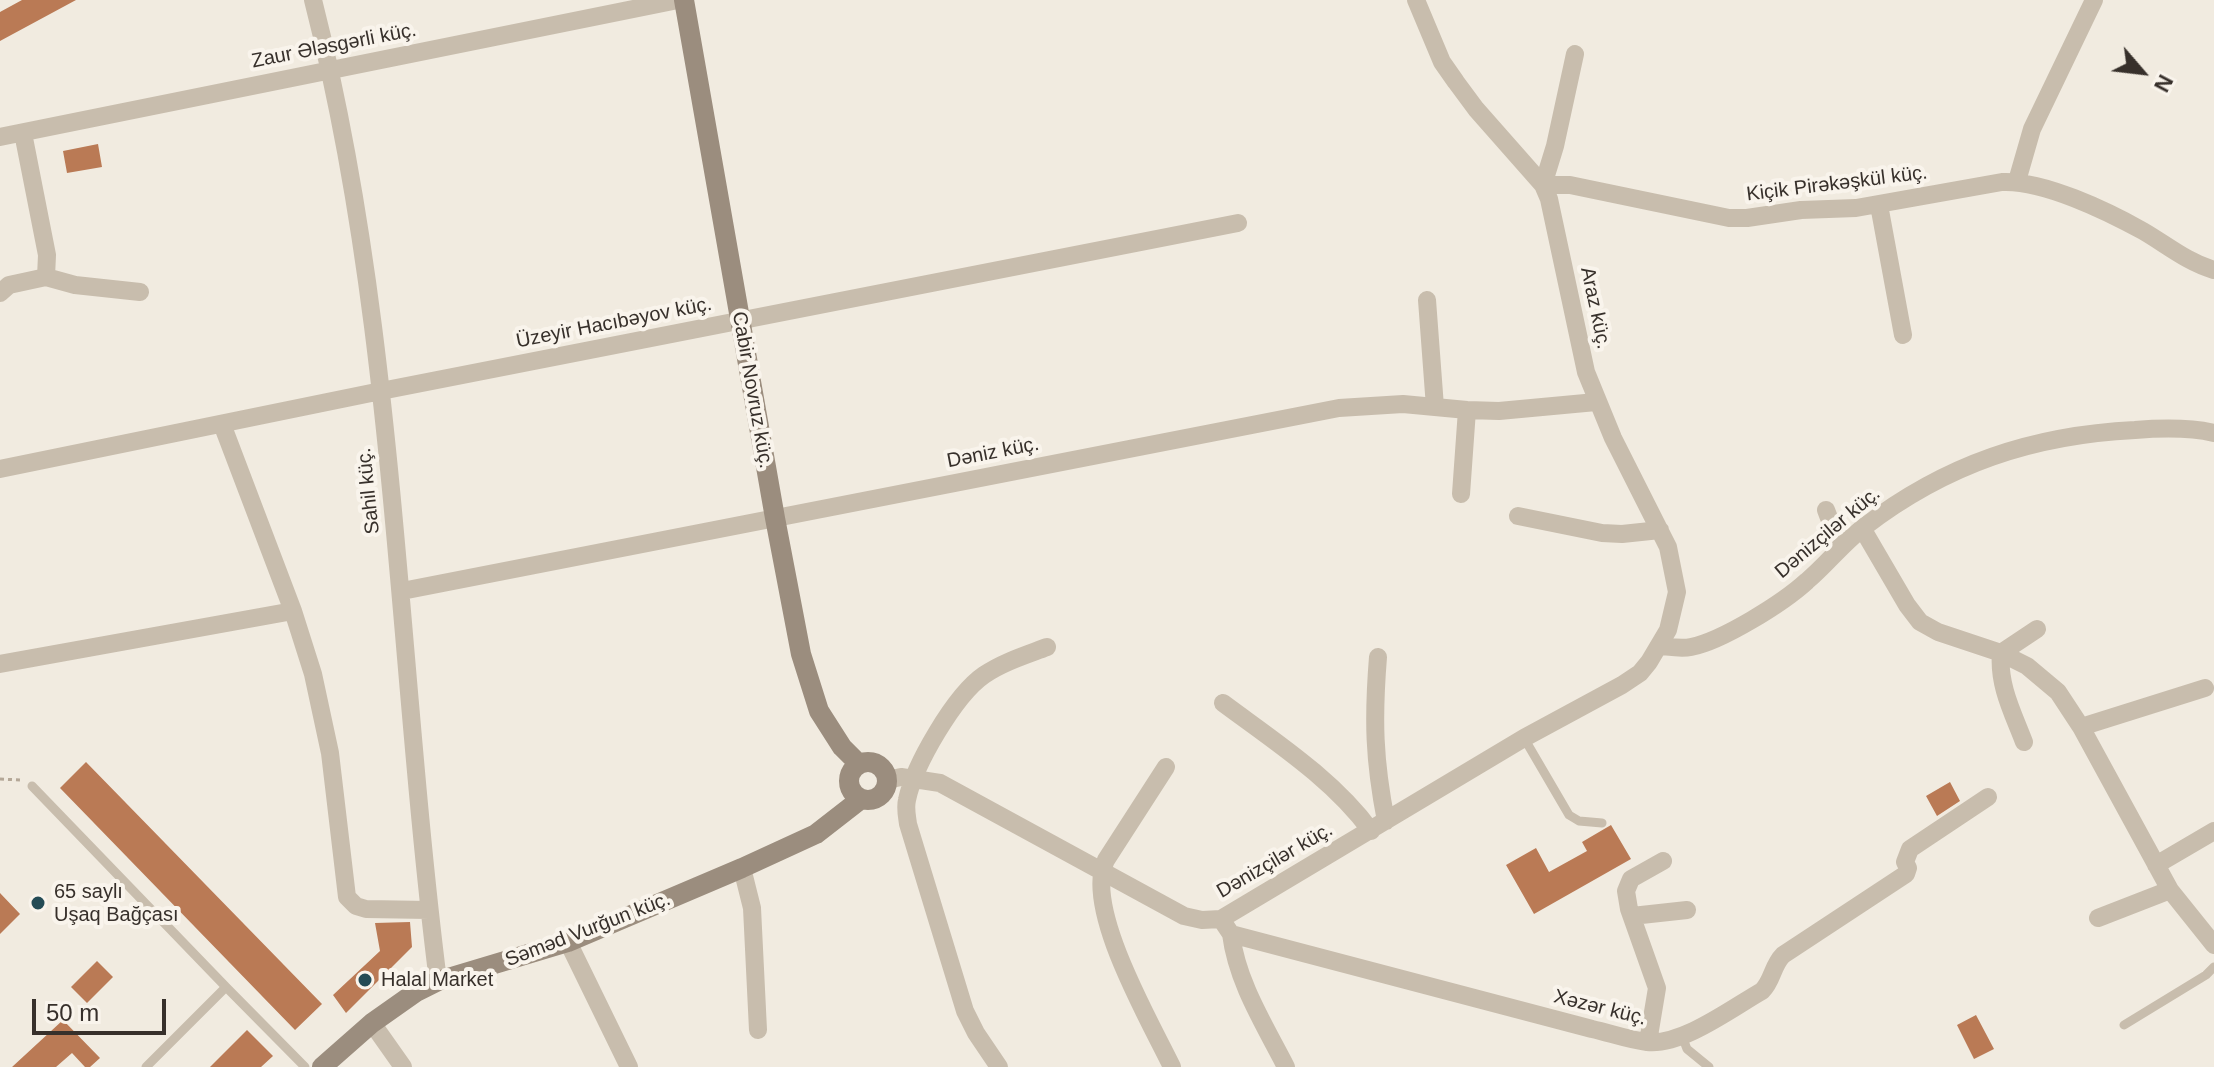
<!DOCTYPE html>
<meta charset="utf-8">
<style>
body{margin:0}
#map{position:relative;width:2214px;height:1067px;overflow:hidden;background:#f1ebe0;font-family:Helvetica,sans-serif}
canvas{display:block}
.north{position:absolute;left:2102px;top:32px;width:80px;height:80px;-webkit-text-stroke:6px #f9f4ec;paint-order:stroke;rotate:118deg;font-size:22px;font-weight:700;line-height:32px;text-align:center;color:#37302b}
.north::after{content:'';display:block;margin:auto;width:28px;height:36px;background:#37302b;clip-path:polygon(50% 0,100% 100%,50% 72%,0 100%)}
.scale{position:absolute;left:32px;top:999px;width:134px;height:36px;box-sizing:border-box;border:4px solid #37302b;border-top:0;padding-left:10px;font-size:24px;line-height:28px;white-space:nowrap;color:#37302b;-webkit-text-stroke:6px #f9f4ec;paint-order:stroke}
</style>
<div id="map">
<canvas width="2214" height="1067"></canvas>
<div class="north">N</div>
<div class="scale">50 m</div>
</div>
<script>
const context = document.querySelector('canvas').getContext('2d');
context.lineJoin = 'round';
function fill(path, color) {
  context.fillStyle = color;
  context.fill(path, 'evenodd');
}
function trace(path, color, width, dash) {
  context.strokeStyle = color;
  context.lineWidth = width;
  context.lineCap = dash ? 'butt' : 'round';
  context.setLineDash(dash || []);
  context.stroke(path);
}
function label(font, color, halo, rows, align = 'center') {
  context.font = font + ' Helvetica,sans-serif';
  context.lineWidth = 8;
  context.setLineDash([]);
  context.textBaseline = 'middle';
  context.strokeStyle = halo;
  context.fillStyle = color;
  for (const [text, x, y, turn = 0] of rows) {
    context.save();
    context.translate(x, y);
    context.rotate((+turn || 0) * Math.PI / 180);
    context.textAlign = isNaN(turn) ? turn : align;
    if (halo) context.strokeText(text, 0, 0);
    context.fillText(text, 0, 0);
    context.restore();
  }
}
const building = new Path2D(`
 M22 0H76L0 41V12Z
 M98 144 102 167 67 173 63 151Z
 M86 762 322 1004 295 1030 60 788Z
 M1950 782 1960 801 1937 816 1926 796Z
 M1611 825 1631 859 1534 914 1506 865 1536 848 1549 872 1587 851 1582 842Z
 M0 893 20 914 0 934Z
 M410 922 412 947 346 1013 333 995 380 951 375 923Z
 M97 961 113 977 87 1003 71 987Z
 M1976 1015 1994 1049 1974 1059 1957 1025Z
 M63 1020 100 1058 90 1067H85L72 1053 56 1067H12Z
 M247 1030 273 1056 261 1067H210Z`);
const path = new Path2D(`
 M0 779 20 780`);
const lane = new Path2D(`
 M1524 738 1569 815 1579 821 1602 823
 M32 786 226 987
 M2124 1025 2206 975 2214 967
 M1682 1036 1687 1049 1709 1067
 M146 1067 226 987 305 1067`);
const street = new Path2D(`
 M313 0C395 321 397 654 438 981
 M1575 54 1555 146 1543 185H1570L1729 218H1747L1801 210 1856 208 2002 182C2043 180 2107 211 2143 231 2167 245 2187 262 2214 270
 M0 137 678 0
 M2017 181 2032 129 2094 0
 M1879 205 1903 335
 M46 277 75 285 140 292
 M0 293 9 285 46 277 47 255 23 133
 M1427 300 1435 407
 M222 424 293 611 313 674 330 753 347 897 356 906 366 909 429 910
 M0 469 381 391 1238 223
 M1461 494 1467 410
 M1826 510 1840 547
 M1518 516 1602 533 1622 534 1660 530
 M1862 528 1907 605 1920 622 1938 632 2001 653 2027 666 2058 692 2081 727 2170 890 2214 945
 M402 591 1339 408 1403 404 1467 410 1499 411 1596 402
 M1661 646C1671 647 1681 649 1691 647 1722 641 1783 603 1807 581 1827 564 1843 543 1864 527 1946 464 2033 435 2135 430 2160 428 2189 427 2214 433
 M1378 657C1373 719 1374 760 1386 821
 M0 664 293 611
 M1223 703C1274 741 1333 779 1371 831
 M2081 727 2205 688
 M2024 742C2013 713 1998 685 2001 653L2037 629
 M1166 767 1106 860C1083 907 1150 1021 1172 1067
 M887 780 901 777 940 783 1184 916 1202 920 1221 919 1524 738 1622 685 1640 673 1649 662 1668 630 1677 592 1668 547 1613 438 1586 372 1549 199 1543 185 1476 109 1456 82 1442 62 1416 0
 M2156 865 2214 831
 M742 868 752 908 758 1030
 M1632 916 1687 910
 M2098 918 2170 890
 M1221 919 1231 934 1592 1029C1610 1033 1629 1040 1647 1042 1682 1046 1732 1008 1762 991 1773 980 1772 966 1783 955L1906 874 1908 868 1905 862 1910 849 1988 797
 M1231 934C1237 982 1264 1024 1286 1067
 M568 942 629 1067
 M372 1023 403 1067
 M1648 1042 1657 988 1629 909 1626 891 1631 879 1663 861
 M999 1067 976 1033 965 1011 908 824C907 816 905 808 907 800 914 765 955 695 984 675 1003 662 1026 655 1047 647`);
const secondary = new Path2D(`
 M684 0 775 518 801 654 819 711 842 747 859 764
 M849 781a19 19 0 1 1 38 0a19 19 0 1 1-38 0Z
 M322 1067 372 1023 416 992 438 981 568 942 742 868 816 834 861 799`);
const markers = [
 [38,903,8,"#244b55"],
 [365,980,8,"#244b55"]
];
const streetNames = [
 ["Zaur Ələsgərli küç.",334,46,-11],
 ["Kiçik Pirəkəşkül küç.",1837,184,-7],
 ["Araz küç.",1595,308,78],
 ["Üzeyir Hacıbəyov küç.",614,323,-11],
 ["Cabir Novruz küç.",752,390,80],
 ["Dәniz küç.",993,453,-11],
 ["Sahil küç.",369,491,-96],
 ["Dənizçilər küç.",1828,533,-40],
 ["Dәnizçilәr küç.",1275,861,-30],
 ["Səməd Vurğun küç.",588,930,-21],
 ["Xəzər küç.",1600,1008,14]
];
const poiNames = [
 ["65 saylı",54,892],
 ["Uşaq Bağçası",54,915],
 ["Halal Market",381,980]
];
fill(building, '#ba7a55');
trace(path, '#b4a797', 3, [4, 4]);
trace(lane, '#c8bdad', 9);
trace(street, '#c8bdad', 18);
trace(secondary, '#9b8d7e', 20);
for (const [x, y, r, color] of markers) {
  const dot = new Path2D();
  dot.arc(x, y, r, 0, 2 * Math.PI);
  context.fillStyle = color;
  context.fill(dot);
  trace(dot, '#f9f4ec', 3);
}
label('20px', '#37302b', '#f9f4ec', streetNames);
label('20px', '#37302b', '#f9f4ec', poiNames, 'left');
</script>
